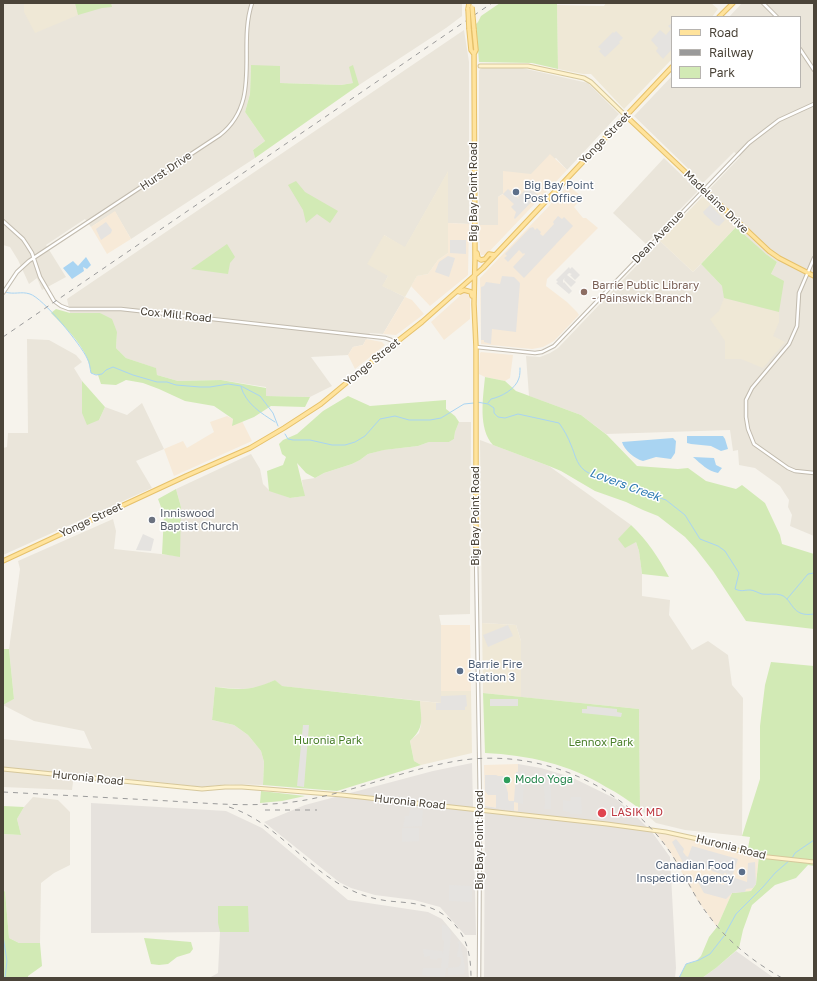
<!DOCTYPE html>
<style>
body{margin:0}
#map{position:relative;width:817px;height:981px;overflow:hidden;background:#f6f3ec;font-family:"Golos Text",sans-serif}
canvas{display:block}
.frame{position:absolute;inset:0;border:4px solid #4b4439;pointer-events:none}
.legend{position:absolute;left:671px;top:16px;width:130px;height:72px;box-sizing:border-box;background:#fff;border:1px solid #b7b4b0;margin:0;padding:5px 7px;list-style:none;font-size:12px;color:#4b4439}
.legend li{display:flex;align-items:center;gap:8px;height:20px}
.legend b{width:20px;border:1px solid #b7b4b0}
</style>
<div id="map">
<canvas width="817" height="981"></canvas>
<div class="frame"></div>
<ul class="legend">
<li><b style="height:5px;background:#ffe39c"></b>Road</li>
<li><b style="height:5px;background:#9a9a9a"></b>Railway</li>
<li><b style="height:11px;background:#d2eab5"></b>Park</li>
</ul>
</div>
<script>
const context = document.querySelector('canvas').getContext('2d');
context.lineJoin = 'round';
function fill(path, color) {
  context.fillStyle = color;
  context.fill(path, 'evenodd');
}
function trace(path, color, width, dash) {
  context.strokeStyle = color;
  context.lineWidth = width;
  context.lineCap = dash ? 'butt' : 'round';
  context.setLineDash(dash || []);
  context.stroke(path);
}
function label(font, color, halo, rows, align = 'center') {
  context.font = font + ' "Golos Text",sans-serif';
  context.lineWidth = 3;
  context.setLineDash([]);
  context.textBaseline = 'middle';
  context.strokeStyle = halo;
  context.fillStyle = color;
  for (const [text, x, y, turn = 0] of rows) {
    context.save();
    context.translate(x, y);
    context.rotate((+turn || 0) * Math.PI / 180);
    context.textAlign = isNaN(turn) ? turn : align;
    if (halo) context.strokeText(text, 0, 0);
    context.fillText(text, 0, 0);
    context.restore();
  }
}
const residential = new Path2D(`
 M3 3H462V16L446 28 359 85 353 83 341 85 279 83 251 65 250 94 245 112 265 141 253 150 255 158 131 239 115 212 91 227 85 219 46 245 66 277 42 290 37 278 29 284 18 260 10 247 3 245Z
 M742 3H814V536L790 526 792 515 788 507 789 500 780 486 755 468 739 465 738 450 733 451 730 430 606 434 581 415 529 396 526 356 540 357 550 353 558 348 660 241 693 272 701 264 722 286 771 274 777 262 763 252 703 196 740 157 734 152 703 183 634 116 672 76V87H800V17H729Z
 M464 30 469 62V224L448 223V172L405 248 384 235 388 276 383 286 405 297 383 334 370 333 363 345 353 347 348 355 311 357 332 386 310 397 266 396V387L221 380 178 381 157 375 155 368 126 358 116 348 117 332 100 313H70L67 299Z
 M482 68H522L588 83 619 114 567 170 556 158 498 197V225H479V71L480 69Z
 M664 158 698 191 646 244 613 213Z
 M27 339 49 340 76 355 82 362 74 368 82 381V412L99 420 105 407 127 415 142 403 164 449 136 461 152 488 3 555V448L7 447 8 433H28Z
 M459 422H471L470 614 439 615 441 625V703L281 686 275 680 260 687 243 689 215 687 212 720 234 725 248 735 261 751 264 762 263 785 229 784 203 787 74 774 72 790 3 787V739L92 749 84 731 34 721 3 705 14 699 9 649 20 569 18 561 113 519 116 531 114 549 179 556 181 507 176 489 251 454 260 469 263 484 269 490 290 498 304 496 302 480 315 478 324 473 352 464 360 460 368 454 383 450 418 446 429 442H449L454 439 455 432Z
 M480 440 549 466 631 525 619 539 636 542 639 551 642 574V596L670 600 669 615 692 650 708 641 728 655 732 685 743 698 742 836 685 830 656 823 640 809 639 709 521 697V641L516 625 482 623Z
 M33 797 58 800 70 812V865L54 873 41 883 40 943H19L9 938 5 891 3 892V834L21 835 17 819 24 807Z`);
const commercial = new Path2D(`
 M550 154 567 170 486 255H481L480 252 479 225H498V197L503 194V171L531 174Z
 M568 186 583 197 574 207 583 218H586L598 228 547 279 546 286 567 302 577 312 579 315 554 341 543 347 532 349 481 344 480 278 550 205 553 200 558 197Z
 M115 211 131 239 107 254 91 227Z
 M448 223 469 224 468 275 430 306 411 286 417 276 428 274 438 260 448 253Z
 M463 293H467L470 297V319L444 340 431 322Z
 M405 297 412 300 424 314 396 335 383 334Z
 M366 339 382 342 385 345 355 369 348 355 353 347 363 345Z
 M481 352 513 355 510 378 505 381 485 377 479 374 480 353Z
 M227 416 233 419 232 425 242 421 252 441 174 476 164 449 183 441 187 448 214 432 210 422Z
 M441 625H470L471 691H441Z
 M518 764V811L485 806 484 765Z
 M653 830 666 832 759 856 756 884 751 891 732 893 717 927 698 901 669 850Z`);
const industrial = new Path2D(`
 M472 763 476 935H465L440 907 414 900 375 895 351 888 339 882 264 822 305 805 433 771Z
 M518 764 541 768 571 777 616 799 637 817 652 832 670 857 676 968 675 978H484L485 806 518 811Z
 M91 803 226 811 262 828 348 900 428 912 442 919 467 949 469 978H209L218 973 220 932 91 933Z
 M736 951 774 978H702L716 968Z`);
const education = new Path2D(`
 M24 3H75L78 15 35 33 24 12Z
 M606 3H711L718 9 712 17H672V59L624 109 591 74H583L558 69 557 5 604 6Z
 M448 171V253L438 260 428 274 417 276 405 297 382 286 388 276 367 264 384 235 405 247Z
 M703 196 736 227 693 272 660 241Z
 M724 298 779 312V322L773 336 785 342 763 368 741 359H725V341L710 319 719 311Z
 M482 623 516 625 521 641V697L483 693Z
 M441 691H471L472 753 421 765 414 761 410 741 419 733 421 725 420 701 441 703Z`);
const green = new Path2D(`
 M75 3H111L112 7 102 8 78 15Z
 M500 3H557L558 69 532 63 479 62 476 24 478 22 481 16Z
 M251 65 280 66V83L341 85 353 83 349 67 353 65 359 85 255 158 253 150 265 141 245 112 250 94Z
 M296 181 305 192 338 211 330 223 317 214 306 223 303 210 288 185Z
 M736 227 766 254 777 262 771 274 784 281 779 312 724 298 722 286 701 264Z
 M227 244 235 257 230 263 228 274 191 269Z
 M56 309 70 313H100L112 319 117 332 116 348 126 358 156 368 157 375 178 381 221 380 266 388V396L310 397 305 407 271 406 254 417 232 426 233 419 214 406 185 401 159 389 143 383 126 380 116 385 101 384 98 375 91 373C90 368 89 363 87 358 80 341 64 326 51 313Z
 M485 377 505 381 516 391 581 415 607 435 637 466 678 469 688 468 706 481 736 489 742 485 765 503 780 535 782 544 814 554V629L746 621 713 571 696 549 685 537 658 516 643 510 626 502 595 491 561 471 549 466 493 445C478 429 483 398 485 377Z
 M82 381 105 407 99 420 87 425 82 413Z
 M348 396 370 406 446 400V409L455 416 459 422 455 432 454 439 449 442H429L418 446 384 450 368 454 360 460 352 464 324 473 315 478 306 473 297 463 305 496 290 498 269 491 267 471 283 465 286 457 282 454 279 444 283 440 297 434 323 411Z
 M176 489 181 507 180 557 162 554 164 515 158 499Z
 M631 525C647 540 659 558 669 577L642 574 639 551 636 542 625 548 618 539Z
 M3 649H9L14 699 3 705Z
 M771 662 814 666V866L808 865 796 878 775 885 752 905 743 930 739 948 716 968 702 978H679L686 964 696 961 701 956 709 937 717 927 732 893 751 891 756 884 759 856 747 854 750 837 742 836 760 779V726L765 685Z
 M275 680 282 686 420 701C421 720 425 727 410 741L414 761 421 765 337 791 263 785 264 762 261 751 248 735 234 725 212 720 215 687C240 690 251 691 275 680Z
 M483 693 639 709 640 809C629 801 618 793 606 787 569 764 528 755 485 753Z
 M261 791 305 796 282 801 260 803Z
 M3 806 24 807 17 819 21 835 3 834Z
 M5 891 9 938 19 943H40L42 966 28 976V978H3V892Z
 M218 906H248L249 932H220L218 923Z
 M144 938 191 942 193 949 190 953 177 957 168 964 159 965 151 964Z`);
const parking = new Path2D(`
 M672 23V49L663 59 656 51 658 48 651 40 660 30 666 35 671 29 668 26Z
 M616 31 623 38 619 42 620 43 605 57 599 51 601 49 598 47 613 32 614 33Z
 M508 189 519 199 518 197 526 189 533 191 538 195 515 219 514 218 516 212 511 207 514 204 503 194Z
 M710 205 725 220 719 226 716 225 704 214 703 212Z
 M558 216 562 219 564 217 573 226 524 278 513 267 525 254 524 253 523 254 519 250 508 262 504 258 507 256 505 254 530 228 533 227 535 230 537 228 541 232 540 234 543 236 554 224 553 222Z
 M106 222 112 230 111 233 101 240 96 229Z
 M450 240H466V254L450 253Z
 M448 256 455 258 449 277 435 272 439 262Z
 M569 267 570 269 572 267 580 275 575 280 570 275 572 274 569 273 567 275 576 282 571 287 564 280 565 278 563 280V283L564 282 572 291 569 294 556 283 558 282 556 280Z
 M502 276 514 277 520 283 516 332 492 329 491 344 484 342V340H481V287L484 286 486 282 500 284Z
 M143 534 154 539 151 551 136 550Z
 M508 625 513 636 488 647 483 635Z
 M466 695 467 706 465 707V710H436V703H441V696Z
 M490 699H518V706H490Z
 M587 706 617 709V712L622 713 621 717 582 713V709H587Z
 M303 725H309L304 787 297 786Z
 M524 771 523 804 514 802V811L496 808V795H488L485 791V775H496L498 776H503L508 793V799L509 801H514L516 772Z
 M543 772 551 774V809H544L545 804Z
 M571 797H581L582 814H570L569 812 563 811V800L570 801Z
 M410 809 423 810 422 826 403 827 405 816H409Z
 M402 828H419V841L402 842Z
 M676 839 684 849 683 852 686 856 688 857 692 846 738 859 732 877 747 882 748 863 755 862 756 884 753 888 746 889 745 892 732 893 726 899 704 893 695 877 724 885 727 876 726 873H724V875L712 871 711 869 709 870 694 865 693 870 686 868 672 842Z
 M449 885 472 886V902L449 901Z
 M442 924 448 927 451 933 448 968 458 967 461 964V959L460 957H457L459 944 457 942 460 941 465 967 464 974 448 975V968H446L445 978 422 975 423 968H441L442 958H438L437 960 430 959V956L424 957 423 949 442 951 443 954 444 941 442 939Z`);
const water = new Path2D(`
 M86 257 91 265 87 269 83 267 84 271 72 279 63 268 73 261 78 266Z
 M687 436H723L725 439 728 449 721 451 711 446 691 444 687 443Z
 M673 438 676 441 675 453 671 459 656 457 643 461C635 459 624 450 622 442Z
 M693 457 714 458 716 465 722 468 718 473C708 471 701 464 693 457Z`);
const stream = new Path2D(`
 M5 292C14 295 21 291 30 294 43 298 81 345 87 358 90 363 90 369 91 373L96 375 102 374 106 370 113 367 133 375 157 382H167L176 385 200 387H210L228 384 241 386 260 396 273 413 278 426
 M241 387C246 404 261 413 275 422
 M477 402 488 404 494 408V413L498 417 505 418 518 414 559 423C564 430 568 437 571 445 575 454 576 463 584 470 591 476 609 479 619 484L666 500 685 515 700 539 718 546 725 551 739 573 735 589C742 592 743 590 750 590 754 590 758 593 762 594 768 595 775 593 781 595 793 599 791 618 814 614
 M488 403 491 399C501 397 516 389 519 378 520 375 520 371 520 368
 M285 434 288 439 293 440H310L332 445H345L355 442 365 436 380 419 395 416 409 420H430L441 418 464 404 474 403
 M787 599 808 574 814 573
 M792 858 795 853 814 840
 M725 934 736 914 763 887 775 873 790 860
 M3 936 7 961 5 978
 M679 978 686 964 699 960 710 954 724 936`);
const tertiary = new Path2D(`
 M763 3 777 17
 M800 49 814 70
 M3 221 23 239 27 245 32 253 40 277 54 301 61 306 69 309H121L385 338 391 340 394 344
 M814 258 799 293 797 326 789 344 752 388 746 400V417L748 429 754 444 788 468 795 471 814 473
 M3 293 17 272 29 261 220 135C263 101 237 48 252 3
 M476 347 535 353 542 352 554 346 749 143 779 120 814 104
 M476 553 480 810 479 978`);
const secondary = new Path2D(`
 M480 66H528L584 78 591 82 626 116
 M374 360 394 344
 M3 769 202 789 225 787H242L342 795 607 824 666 832 698 839 759 856 814 862`);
const primary = new Path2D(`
 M468 9 469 3
 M719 17 733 3
 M469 29 471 50 474 54
 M474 29 476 50 474 54 475 259 474 304 476 347V553
 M626 116 769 251 779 258 814 276
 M477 253 478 258 481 260 485 259 489 254 495 255
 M457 291 460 292 464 290 471 292 472 296
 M394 344 422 322 483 268 672 67
 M3 561 186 476 250 448 284 428 321 404 374 360`);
const rail = new Path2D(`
 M3 337 492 3
 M3 792C59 795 114 798 170 801 204 803 237 806 271 804 334 801 390 773 451 762 502 752 555 762 599 787 631 806 659 832 677 863 688 881 696 900 709 916 729 943 754 962 782 978
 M229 807C277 822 306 870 351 890 363 896 375 899 388 901 410 903 430 903 448 918 467 934 471 955 471 978
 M265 810H317`);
const primaryBridge = new Path2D(`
 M472 7 474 29
 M468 9 469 29`);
const markers = [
 [516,192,4,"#5c6f8a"],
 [584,292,4,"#8d6e63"],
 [152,520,4,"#6b7280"],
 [460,671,4,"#5c6f8a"],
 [507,780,4,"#2e9e5b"],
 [602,813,5,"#e0444e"],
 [742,872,4,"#5c6f8a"]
];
const streetNames = [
 ["Yonge Street",605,138,-46],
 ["Hurst Drive",166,171,-34],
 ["Big Bay Point Road",474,192,-90],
 ["Madelaine Drive",716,202,44],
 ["Dean Avenue",658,237,-46],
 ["Cox Mill Road",176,315,6],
 ["Yonge Street",372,362,-39],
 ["Big Bay Point Road",476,516,-90],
 ["Yonge Street",91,520,-25],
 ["Huronia Road",88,778,6],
 ["Huronia Road",410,802,6],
 ["Big Bay Point Road",480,840,-90],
 ["Huronia Road",731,847,14]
];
const serviceNames = [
 ["Big Bay Point",524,186],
 ["Post Office",524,199],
 ["Barrie Fire",468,665],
 ["Station 3",468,678],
 ["Canadian Food",734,866,"right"],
 ["Inspection Agency",734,879,"right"]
];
const educationNames = [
 ["Barrie Public Library",592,286],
 ["- Painswick Branch",592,299]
];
const worshipNames = [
 ["Inniswood",160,514],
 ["Baptist Church",160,527]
];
const parkNames = [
 ["Huronia Park",328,741],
 ["Lennox Park",601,743]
];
const leisureNames = [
 ["Modo Yoga",515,780]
];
const healthNames = [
 ["LASIK MD",611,813]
];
const waterNames = [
 ["Lovers Creek",625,485,20]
];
fill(residential, '#eae5da');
fill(commercial, '#f7ead8');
fill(industrial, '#e6e2dd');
fill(education, '#efe8d6');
fill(green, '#d2eab5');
fill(parking, '#e5e3e0');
fill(water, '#a9d4f2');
trace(stream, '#a9d4f2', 1);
trace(tertiary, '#c2bbae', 4.5);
trace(secondary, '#d6c79b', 5);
trace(primary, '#e6c16a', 5.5);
trace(tertiary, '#fff', 2.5);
trace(secondary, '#fff3cd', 3);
trace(primary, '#ffe39c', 3.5);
trace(rail, '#9a9a9a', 1, [5, 5]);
trace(primaryBridge, '#e6c16a', 5.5, []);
trace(primaryBridge, '#ffe39c', 3.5);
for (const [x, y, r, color] of markers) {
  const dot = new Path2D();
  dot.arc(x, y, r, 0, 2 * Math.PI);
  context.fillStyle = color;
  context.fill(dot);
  trace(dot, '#fff', 1.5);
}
label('11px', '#4b4439', '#fff', streetNames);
label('11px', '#4e5e75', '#fff', serviceNames, 'left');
label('11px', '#785e54', '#fff', educationNames, 'left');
label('11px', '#5b616d', '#fff', worshipNames, 'left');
label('11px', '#4a7f2a', '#fff', parkNames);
label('11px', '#27864d', '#fff', leisureNames, 'left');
label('11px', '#be3a42', '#fff', healthNames, 'left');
label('italic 12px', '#2e7ab2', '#fff', waterNames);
</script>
